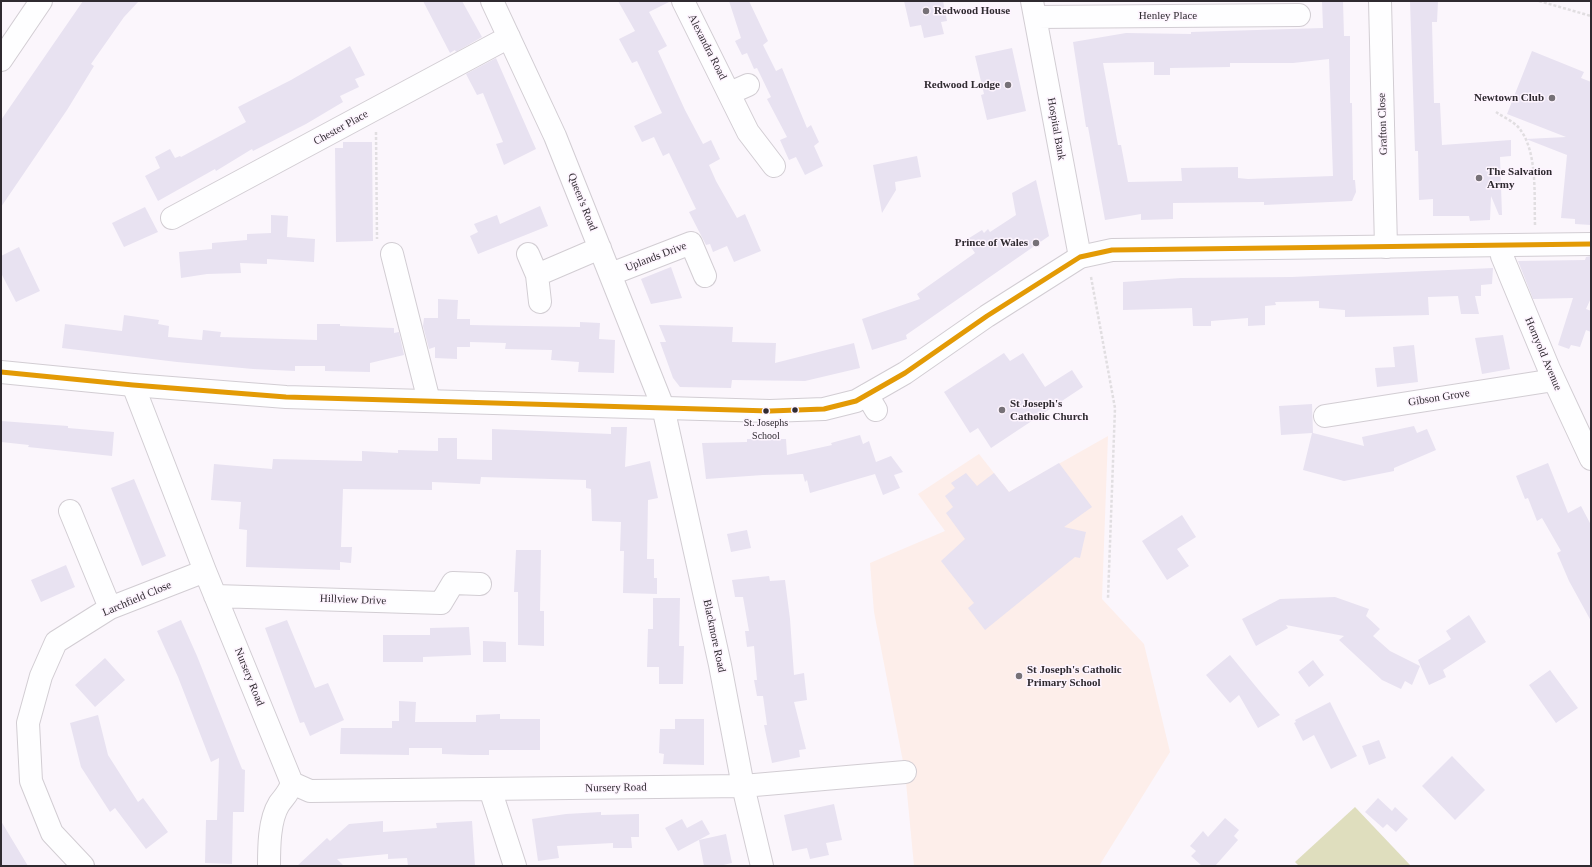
<!DOCTYPE html>
<style>
body{margin:0}
#map{position:relative;width:1592px;height:867px;overflow:hidden;background:#fbf6fc;font-family:"Times New Roman",serif}
canvas{display:block}
.frame{position:absolute;inset:0;border:2px solid #2f2a30;pointer-events:none}
</style>
<div id="map">
<canvas width="1592" height="867"></canvas>
<div class="frame"></div>
</div>
<script>
const context = document.querySelector('canvas').getContext('2d');
context.lineJoin = 'round';
function fill(path, color) {
  context.fillStyle = color;
  context.fill(path, 'evenodd');
}
function trace(path, color, width, dash) {
  context.strokeStyle = color;
  context.lineWidth = width;
  context.lineCap = dash ? 'butt' : 'round';
  context.setLineDash(dash || []);
  context.stroke(path);
}
function label(font, color, halo, rows, align = 'center') {
  context.font = font + ' "Times New Roman",serif';
  context.lineWidth = 3;
  context.setLineDash([]);
  context.textBaseline = 'middle';
  context.strokeStyle = halo;
  context.fillStyle = color;
  for (const [text, x, y, turn = 0] of rows) {
    context.save();
    context.translate(x, y);
    context.rotate((+turn || 0) * Math.PI / 180);
    context.textAlign = isNaN(turn) ? turn : align;
    if (halo) context.strokeText(text, 0, 0);
    context.fillText(text, 0, 0);
    context.restore();
  }
}
const education = new Path2D(`
 M1108 436 1102 599 1144 644 1170 752 1099 866H914L905 772 874 612 870 563 945 531 918 494 979 454 1009 492Z`);
const green = new Path2D(`
 M1355 807 1411 866H1299L1295 862Z`);
const building = new Path2D(`
 M83 1H139L124 17 91 64 94 66 67 110 1 207V120Z
 M423 1H462L482 37 456 52 455 50 450 53Z
 M618 1H671L649 12 667 46 658 51 685 110 703 144 711 140 720 159 709 165 716 181 737 218 745 214 761 251 734 262 727 246 713 252 710 244 706 245 689 212 696 209 669 153 663 156 654 137 642 142 634 126 662 113 637 61 632 63 619 39 635 31Z
 M729 1H749L768 41 763 45 776 71 782 68 807 128 811 125 819 142 814 146 823 166 805 175 796 157 789 160 780 140 787 137 767 99 771 97 757 68 754 69 747 53 742 55 735 41 741 38Z
 M904 1H943L947 21 941 22 944 34 924 38 921 25 910 27Z
 M1322 1H1343L1344 36H1350V103H1352L1353 180H1355L1356 192 1352 201 1264 205V202L1173 203V219L1141 220V214L1105 220 1088 127H1086L1073 42 1126 33 1191 34V32L1323 28ZM1329 59 1333 176 1248 179 1238 178V167L1181 168 1182 181 1128 182 1121 145H1118L1103 63 1154 62V75H1170V68L1230 67V63H1293Z
 M1410 1H1438L1437 22H1432L1434 103H1440L1442 145 1511 140V156L1500 157 1502 215H1499L1491 196 1490 220 1470 221 1469 216H1433V199L1419 200 1418 151H1415Z
 M350 46 365 75 355 79 359 87 340 96 343 102 306 124 253 151 252 149 216 171 215 169 158 201 145 176 160 168 155 157 170 149 175 158 180 156 181 157 246 122 238 107 291 80Z
 M1012 48 1026 111 987 120 981 95 984 94 975 56Z
 M1532 51 1584 72 1581 78 1591 82V225L1575 224V219L1561 218 1567 155 1526 139 1566 137 1507 114Z
 M496 58 536 149 504 165 496 144 503 142 483 93 477 95 466 74Z
 M343 142H372L373 241 336 242 335 148H343Z
 M917 156 921 177 895 182 896 190 882 213 873 165Z
 M1036 180 1049 236 906 335 907 339 872 350 862 319 920 299 917 294 975 253 966 240 982 230 984 233 988 229 990 232 1016 215 1012 193Z
 M540 206 548 226 478 254 470 236 478 232 474 224 497 215 500 224Z
 M145 207 158 232 124 247 112 223Z
 M271 215 288 216 287 237 315 239 314 262 267 259V264L240 263 241 273 207 274 181 278 179 252 212 249V243L247 240V234L271 233Z
 M19 247 40 291 16 302 1 273V256Z
 M1591 256V298L1586 309 1591 311V332L1586 330 1580 347 1571 345 1569 349 1558 345 1573 298 1533 299 1518 261 1585 260 1586 257Z
 M671 267 682 298 651 304 641 279Z
 M1493 268 1492 284 1481 285V296H1475L1479 314H1461L1458 296 1428 297 1429 315 1345 317V310L1319 308V301L1275 302 1276 305 1265 306V325L1248 326V318L1211 321V326H1193L1192 308 1123 310V282L1181 278 1292 277Z
 M438 299 458 300 457 319H470V325L580 327V322L600 323 599 339 615 340 614 373 578 372 579 362 551 360 552 350 505 349 506 343 470 342V347H457V359L435 358V347L429 349 423 326 424 318H438Z
 M124 315 159 320 158 324 169 326 168 337 202 340 203 330 221 332 220 337 317 340V324H340V326L394 328V333L399 332 404 355 370 363V372L325 371V366H295V371L253 369 177 362 62 348 65 324 122 331Z
 M659 325 733 327 732 342 776 343 775 363 854 343 860 368 805 381 732 380 731 388 680 387 673 378 660 342H666Z
 M1503 335 1510 369 1482 374 1475 338Z
 M1414 345 1418 382 1377 387 1375 368 1395 367 1393 347Z
 M1004 353 1010 361 1023 353 1045 387 1072 370 1083 387 991 448 978 428 970 433 944 392Z
 M1312 404 1313 433 1364 446 1362 437 1414 426 1417 433 1427 429 1436 450 1394 468V471L1344 481 1303 470 1312 433 1281 435 1279 406Z
 M1 421 68 426V428L114 432 112 456 28 447 29 445 1 442Z
 M611 427H627L625 467 650 461 658 498 648 500 647 559H654V578H657V594L623 593 624 551H620L621 522 592 521 591 489 586 488V480L481 477 480 484 432 482V490L343 489 341 547H352L351 563 340 562V570L246 567 247 530 239 529 241 502 211 500 214 464 272 469 273 459 362 461V451L398 453V450L438 451V438H457V459L492 460V429L611 434Z
 M860 435 863 444 869 441 876 462 891 456 903 472 894 475 900 488 883 495 875 474 810 493 807 480 805 482 803 474 763 475 706 479 702 443 747 442V439H786L787 455 832 445 831 443Z
 M1059 463 1092 507 1064 527 1086 532 1080 558 1075 557 985 630 968 608 974 603 941 561 965 539 946 513 953 507 945 496 955 488 951 483 966 473 977 486 994 473 1009 492Z
 M1548 463 1568 513 1581 506 1591 525V621L1569 581 1557 553 1561 551 1542 518 1537 521 1528 498 1525 499 1516 476Z
 M134 479 166 556 142 566 111 488Z
 M1182 515 1196 537 1177 549 1189 566 1167 580 1142 541Z
 M747 530 751 548 731 552 727 534Z
 M516 550H541L540 611H544V646L518 645V592H514Z
 M66 565 75 587 41 602 31 580Z
 M769 576 770 581 785 580 790 619 794 675 804 673 807 700 794 702 806 749 799 750 800 757 772 763 764 725H767L763 696H757L754 680H757L754 646 747 647 745 631H749L743 597H735L732 580Z
 M1335 597 1369 609 1366 616 1380 629 1373 636 1390 651 1420 666 1412 685 1405 681 1401 689 1382 680 1339 640 1344 636 1286 625 1288 628 1256 646 1242 619 1280 599Z
 M653 598H680L679 646H684L683 684H659V667H647L648 629H653Z
 M1469 615 1486 642 1443 670 1446 677 1429 685 1418 660 1451 639 1446 631Z
 M181 620 197 656 242 769 245 770 244 812H233L232 864 205 863 206 820H217L219 758 211 762 178 677 157 631Z
 M287 620 315 688 328 683 344 720 310 736 304 722 300 723 265 628Z
 M469 627 471 655 423 657V662H383V635H430V628Z
 M483 641 506 642V662H483Z
 M1230 655 1262 694 1280 715 1258 728 1239 695 1230 703 1206 675Z
 M105 658 125 680 95 707 75 685Z
 M1313 660 1324 675 1309 687 1298 672Z
 M1550 670 1578 708 1556 723 1529 685Z
 M399 701 416 702 415 722H476V715L500 714V719H540V750H489V755H471L442 754V748H409V755L340 754 341 728H392V721H399Z
 M1330 702 1357 756 1331 769 1314 735 1303 741 1294 723 1296 722 1295 720Z
 M98 715 108 755 138 802 143 798 168 832 146 849 115 808 110 812 81 767 70 723Z
 M675 719H704V765L663 764 664 754 659 753 660 729H675Z
 M1379 740 1386 758 1369 765 1362 746Z
 M1452 756 1485 790 1455 820 1422 786Z
 M1378 798 1392 811 1395 807 1408 819 1396 832 1387 824 1383 828 1365 812Z
 M834 804 842 840 826 843 829 855 810 859 807 848 792 851 784 815Z
 M601 812V815L639 814V837H631L632 848H613V843L557 846 559 858 538 861 532 819 566 814Z
 M1225 818 1239 830 1234 836 1238 840 1215 866H1202L1191 856 1196 851 1190 846 1203 831 1208 837Z
 M682 819 687 828 702 820 710 834 678 851 665 828Z
 M1 821 28 866H1Z
 M383 821V832L437 828 436 823 472 821 475 866H408L407 858 388 859V854L337 859 344 866H297L327 838 330 841 349 824Z
 M726 834 732 863 719 866H704L699 840Z`);
const path = new Path2D(`
 M1539 1 1591 16
 M1496 112C1503 117 1513 121 1519 128 1538 151 1534 197 1535 225
 M376 132 377 239
 M1091 277 1115 408 1108 598`);
const minor = new Path2D(`
 M492 1 555 136 663 407 720 665 743 786 762 866
 M683 1 748 132 774 166
 M1032 1 1080 257
 M1380 1 1386 247
 M1036 17 1299 15
 M1 60 41 1
 M730 93 748 85
 M172 218 509 37
 M1501 246 1502 256 1549 369 1591 459
 M392 254 429 401
 M528 254 537 275
 M611 274 691 243 705 276
 M540 302 537 275 600 248
 M133 385 205 571 292 783 310 791 743 786 905 772
 M867 395 876 410
 M1325 416 1554 380
 M70 511 110 608
 M215 596 441 603 453 583 480 584
 M490 789 515 866
 M83 866 52 833 31 781 28 723 41 676 56 642 110 608 205 571
 M269 866C269 848 269 820 279 804 284 797 289 793 292 783`);
const major = new Path2D(`
 M1 372 133 385 286 397 770 411 824 409 856 401 905 373 987 316 1080 257 1112 250 1591 244`);
const bus1 = new Path2D(`
 M1 372 133 385 286 397 770 411 824 409 856 401 905 373 987 316 1080 257 1112 250 1591 244`);
const markers = [
 [926,11,4,"#767177"],
 [1008,85,4,"#767177"],
 [1552,98,4,"#767177"],
 [1479,178,4,"#767177"],
 [1036,243,4,"#767177"],
 [795,410,3.5,"#2f2a30"],
 [1002,410,4,"#767177"],
 [766,411,3.5,"#2f2a30"],
 [1019,676,4,"#767177"]
];
const busNames = [
 ["St. Josephs",766,423],
 ["School",766,436]
];
const poiNames = [
 ["Redwood House",934,11],
 ["Redwood Lodge",1000,85,"right"],
 ["Newtown Club",1544,98,"right"],
 ["The Salvation",1487,172],
 ["Army",1487,185],
 ["Prince of Wales",1028,243,"right"],
 ["St Joseph's",1010,404],
 ["Catholic Church",1010,417],
 ["St Joseph's Catholic",1027,670],
 ["Primary School",1027,683]
];
const streetNames = [
 ["Henley Place",1168,16],
 ["Alexandra Road",707,47,63],
 ["Grafton Close",1383,124,-92],
 ["Chester Place",341,128,-29],
 ["Hospital Bank",1056,129,80],
 ["Queen's Road",582,202,68],
 ["Uplands Drive",656,257,-21],
 ["Hornyold Avenue",1543,354,67],
 ["Gibson Grove",1439,398,-9],
 ["Larchfield Close",137,599,-23],
 ["Hillview Drive",353,600,2],
 ["Blackmore Road",714,636,78],
 ["Nursery Road",249,677,68],
 ["Nursery Road",616,788,-1]
];
fill(education, '#fdeeea');
fill(green, '#dfdebe');
fill(building, '#e8e2f1');
trace(minor, '#d2cdd3', 24);
trace(major, '#d2cdd3', 24);
trace(path, '#e1dee1', 2.5, [3, 2]);
trace(minor, '#fefeff', 22);
trace(major, '#fefeff', 22);
trace(bus1, '#e39a05', 5);
for (const [x, y, r, color] of markers) {
  const dot = new Path2D();
  dot.arc(x, y, r, 0, 2 * Math.PI);
  context.fillStyle = color;
  context.fill(dot);
  trace(dot, '#fdf4fe', 1.5);
}
label('10px', '#2f2a30', '#fdf4fe', busNames);
label('bold 11px', '#2f2a30', '#fdf4fe', poiNames, 'left');
label('11px', '#2f2a30', '#fdf4fe', streetNames);
</script>
